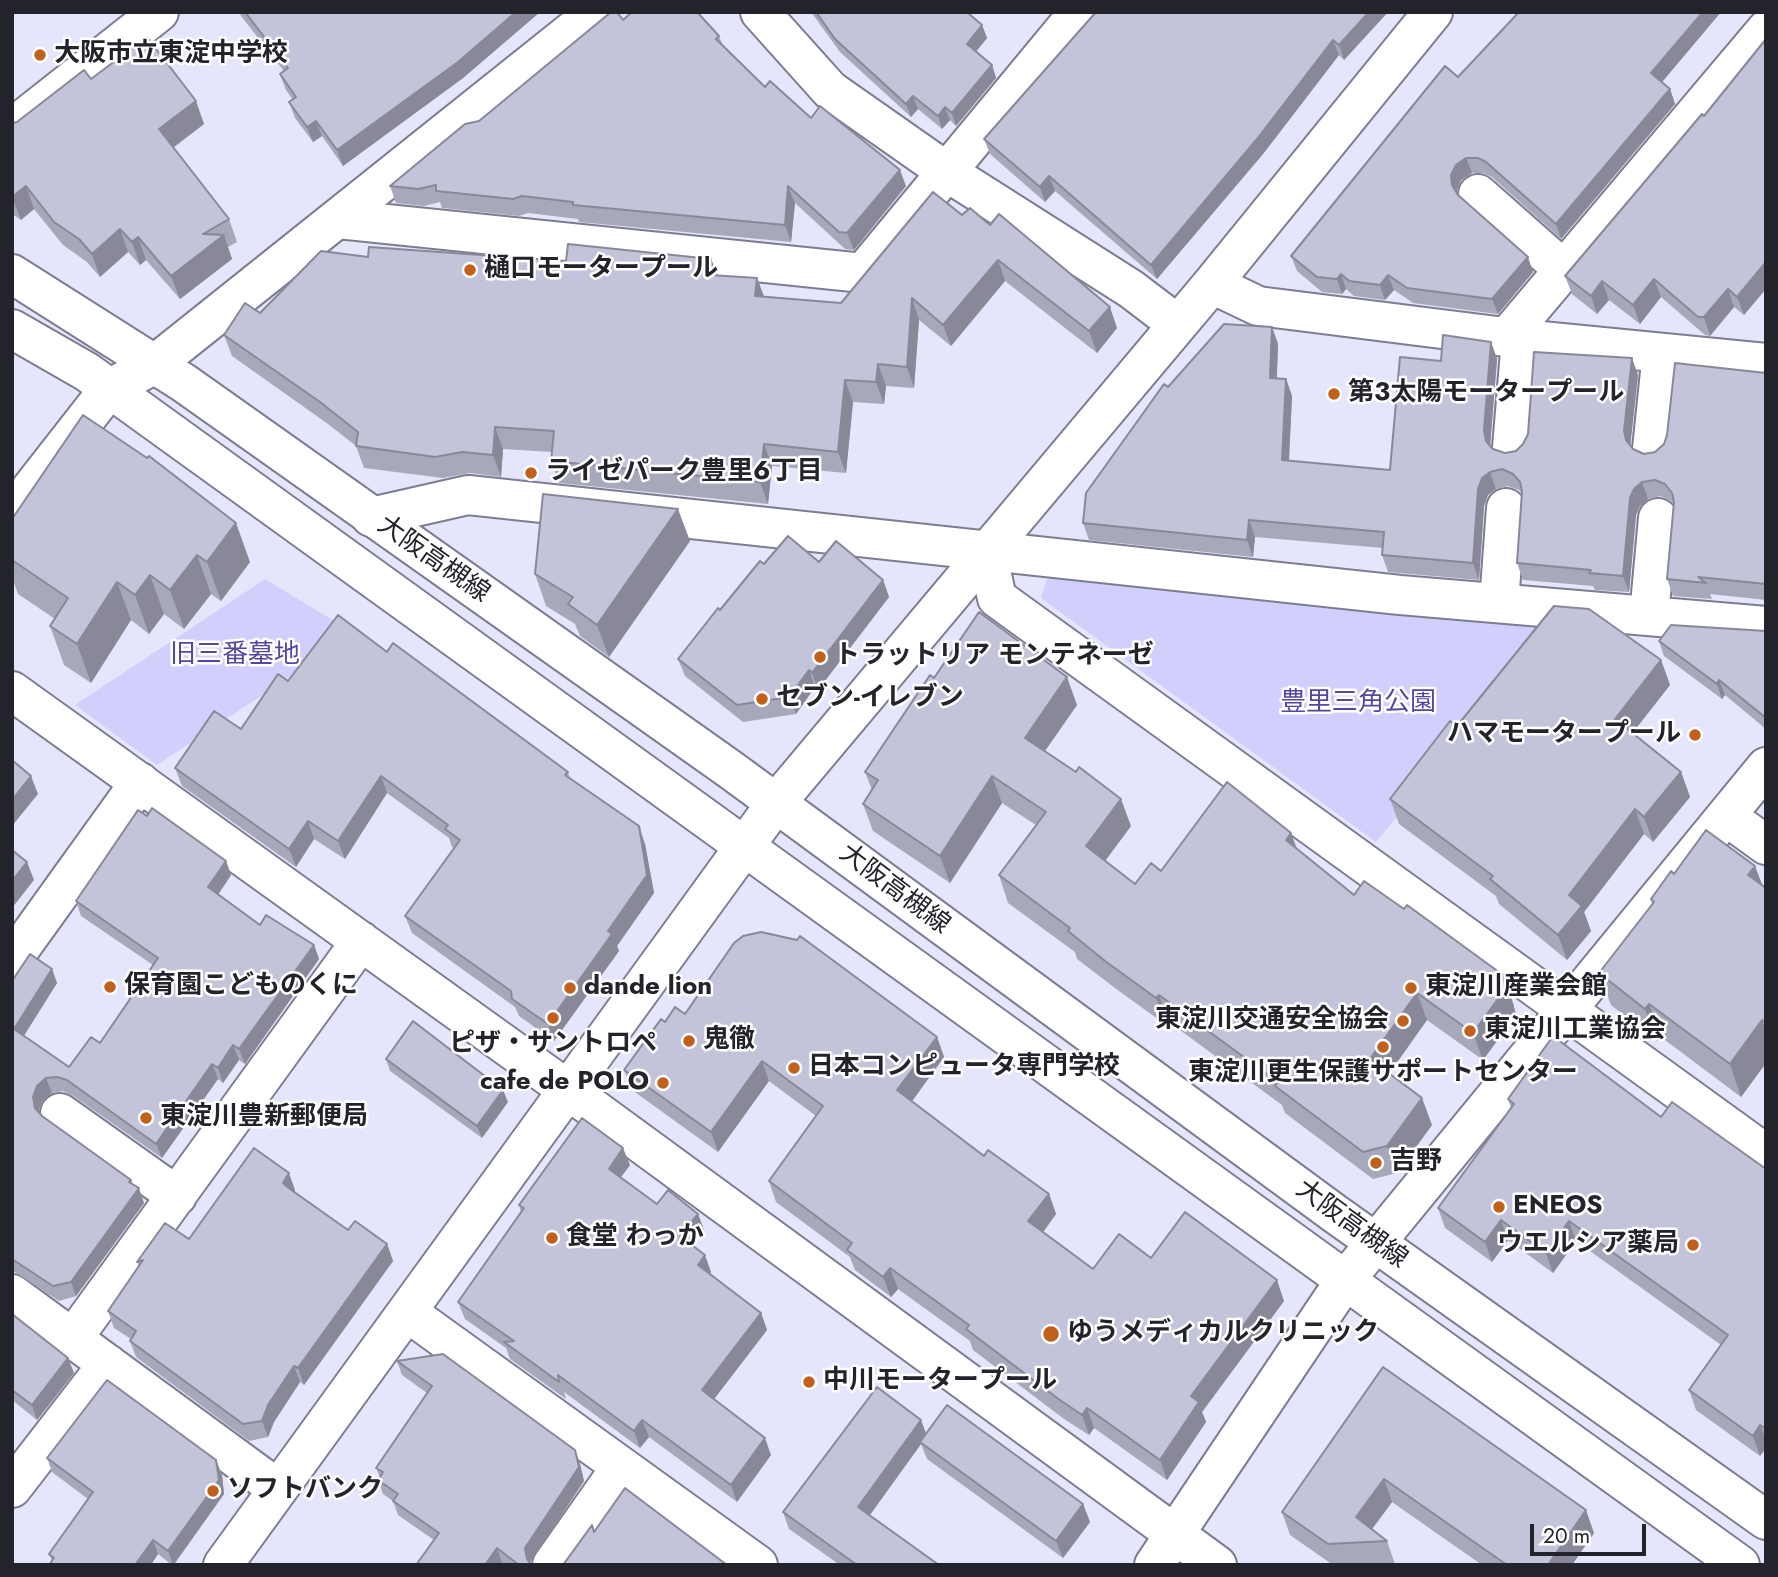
<!DOCTYPE html>
<meta charset="utf-8">
<style>
body{margin:0}
#map{position:relative;width:1778px;height:1577px;overflow:hidden;background:#e5e5fb;font-family:Jost,sans-serif}
canvas{display:block}
.frame{position:absolute;inset:0;border:14px solid #23232b;pointer-events:none}
.scale{position:absolute;left:1530px;top:1524px;width:116px;height:32px;box-sizing:border-box;border:4px solid #23232b;border-top:0;padding-left:9px;font-size:21px;line-height:24px;white-space:nowrap;color:#23232b;-webkit-text-stroke:5px #fff;paint-order:stroke}
</style>
<div id="map">
<canvas width="1778" height="1577"></canvas>
<div class="frame"></div>
<div class="scale">20 m</div>
</div>
<script>
const context = document.querySelector('canvas').getContext('2d');
context.lineJoin = 'round';
function fill(path, color) {
  context.fillStyle = color;
  context.fill(path, 'evenodd');
}
function trace(path, color, width, dash) {
  context.strokeStyle = color;
  context.lineWidth = width;
  context.lineCap = dash ? 'butt' : 'round';
  context.setLineDash(dash || []);
  context.stroke(path);
}
function label(font, color, halo, rows, align = 'center') {
  context.font = font + ' Jost,"Noto Sans JP",sans-serif';
  context.lineWidth = 5;
  context.setLineDash([]);
  context.textBaseline = 'middle';
  context.strokeStyle = halo;
  context.fillStyle = color;
  for (const [text, x, y, turn = 0] of rows) {
    context.save();
    context.translate(x, y);
    context.rotate((+turn || 0) * Math.PI / 180);
    context.textAlign = isNaN(turn) ? turn : align;
    if (halo) context.strokeText(text, 0, 0);
    context.fillText(text, 0, 0);
    context.restore();
  }
}
const green = new Path2D(`
 M1049 572 1557 623 1376 842 1041 598Z
 M265 579 339 624 309 664 157 765 75 705Z`);
const minor = new Path2D(`
 M760 12 830 90 947 172 1131 289 1177 324
 M12 128 159 12
 M1478 194 1564 270
 M338 219 863 273 1079 12
 M1212 284 1258 306 1521 339 1766 363
 M1507 337 1766 30
 M1512 448 1521 339
 M1652 449 1662 353
 M12 513 109 389 155 364 596 12
 M371 517 468 495 1400 595 1766 626
 M986 549 997 598 1766 1154
 M1499 603 1506 508
 M1649 616 1658 518
 M12 691 568 1090 1217 1565
 M1726 816 1766 845
 M12 960 140 782
 M60 1113 177 1196
 M12 1294 278 1489
 M407 1312 758 1565
 M73 1338 361 941
 M12 1488 108 1364
 M223 1565 776 803 1212 284 1433 12
 M552 1565 621 1467
 M1154 1565 1346 1279 1766 767`);
const major = new Path2D(`
 M12 274 184 383 731 770 1334 1213 1766 1520
 M12 329 87 372 1740 1565`);
const wall = new Path2D(`
 M240 12H540L463 78 343 166 322 136 313 142 295 118 289 102 293 100 286 90 280 74 284 71 241 16Z
 M811 12H967L982 25 987 38 976 52 992 65 996 78 956 126 950 120 942 129 918 109 911 117 840 52Z
 M1096 12H1388L1344 60 1339 55 1263 154 1157 279 1055 191 1045 202 990 154 984 139Z
 M1519 12H1721L1662 82 1670 89 1675 104 1561 239 1492 177 1483 173H1472L1461 180 1457 190V193L1533 272 1498 314 1413 303 1394 290 1385 300 1354 296 1346 289 1342 294 1322 292 1297 271 1291 256Z
 M623 20 719 36 723 46 765 87 811 118 906 186 854 250 845 249 795 203 791 242 579 222 578 219 528 213 519 216 442 208 440 202 424 206 396 203 390 186 479 121Z
 M91 79 204 124 173 148 229 219 237 242 228 247 232 259 180 299 146 260 140 265 128 252 100 277 87 262 63 245 34 209 21 220 12 214V123L17 122Z
 M1702 114 1744 315 1734 307 1710 336 1705 335 1661 297 1640 324 1609 300 1597 314 1572 294 1565 276Z
 M962 215 990 225 1117 328 1097 353 1005 281 951 346 919 320 914 388 886 386 884 404 853 402 846 473 772 466 768 504 559 483 551 461 552 452 503 449 501 477 470 473 443 478 364 468 356 446 328 424 232 356 224 335 260 313 368 257 566 261 711 259 718 275 757 278 764 296 841 303Z
 M1272 327 1278 344 1277 378 1286 379 1292 396 1289 461 1390 470 1441 361 1491 342 1497 359 1490 446 1493 449 1505 453 1516 451 1638 375 1630 447 1633 449 1644 454 1655 452 1766 373V600L1710 594 1712 599 1673 596 1667 579 1674 504 1671 501 1661 496 1648 499 1640 506 1636 515 1629 592 1595 590 1593 586 1523 580 1517 563 1522 494 1519 490 1508 486 1496 489 1488 495 1484 506 1479 580 1388 572 1382 555 1383 548 1255 537 1253 557 1089 540 1083 523 1168 387Z
 M12 519 250 562 221 601 211 594 184 629 164 614 149 634 131 620 91 683 64 665 50 626 55 619 18 594 12 577Z
 M690 541 609 657 580 636 575 624 546 606 535 574Z
 M819 562 883 580 889 597 818 690 815 687 796 714 743 722 685 676 678 659 720 610 764 564Z
 M1766 631V729L1725 695 1722 699 1664 656 1659 641Z
 M387 652 568 772 570 779 645 844 654 893 617 946 619 951 554 1041 519 1016 515 1007 412 933 405 916 454 848 452 847 449 838 387 793 345 859 314 839 296 867 182 786 175 768 241 729 288 681Z
 M1661 660 1670 685 1632 733 1681 772 1690 797 1653 842 1644 834 1584 912 1591 931 1567 960 1499 904 1496 896 1399 824 1390 799 1457 726Z
 M934 678 1077 705 1045 751 1131 826 1105 861 1135 884 1161 871 1297 848 1354 895 1404 909 1503 975 1513 1003 1516 1015 1483 1060 1427 1020 1389 1074 1432 1125 1397 1173 1373 1179 1285 1113 1282 1105 1169 1022 1166 1025 1115 988 1077 959 1075 952 1008 903 999 875 1036 825 1002 803 950 883 873 831 863 804 872 790 865 772Z
 M147 816 226 861 231 875 218 895 260 925 314 945 319 959 245 1064 239 1060 223 1083 218 1079 162 1158 72 1095 63 1091 52 1093 42 1101 38 1112 42 1116 133 1185 144 1203 76 1296 59 1301 15 1272 12 1273V981L52 969 57 983 24 1036 69 1067 100 1043 153 965 81 916 76 901Z
 M1755 866 1762 885 1766 888V1063L1741 1097 1661 1037 1657 1041 1611 1005 1599 973 1652 904 1651 899 1674 874Z
 M685 1014 937 1037 944 1057 912 1101 984 1156 1049 1194 1056 1214 1043 1232 1093 1269 1151 1258 1284 1301 1202 1412 1206 1422 1167 1480 1094 1428 1089 1435 1064 1419 973 1350 970 1341 898 1289 891 1297 855 1270 850 1257 776 1202 769 1181 816 1116 769 1081 718 1152 632 1090 624 1070 665 1022Z
 M386 1059 508 1102 482 1138 390 1071Z
 M1508 1099 1661 1117 1766 1169V1448L1760 1456 1696 1410 1689 1390 1721 1345 1576 1241 1553 1273 1508 1240 1492 1262 1445 1228 1438 1208 1511 1108Z
 M630 1165 621 1177 657 1204 698 1214 704 1230 692 1245 711 1272 710 1274 761 1313 767 1330 714 1399 771 1455 737 1502 649 1437 640 1448 564 1392 566 1399 510 1359 506 1348 465 1319 458 1302 521 1212 519 1205Z
 M295 1190 294 1192 348 1230 387 1244 393 1261 304 1385 300 1382 274 1422 268 1437 249 1441 136 1357 130 1341 131 1339 114 1328 108 1311 139 1266 137 1262 189 1239Z
 M12 1314 68 1358 74 1373 37 1420 12 1400Z
 M397 1361 575 1450 580 1464 584 1481 530 1562 531 1565H505L502 1563 434 1540 398 1515 393 1501 383 1494 378 1480 380 1477 376 1468 427 1393 402 1375Z
 M1383 1367 1594 1533 1572 1565H1482L1392 1502 1372 1529 1387 1541 1395 1564 1333 1565 1290 1535 1282 1512Z
 M926 1434 1083 1504 1090 1522 1063 1558 927 1459 921 1444 870 1515 939 1565H840L789 1529 783 1512Z
 M47 1458 216 1460 222 1475 224 1494 174 1565H172L158 1554 52 1561 49 1554 88 1499 52 1472Z`);
const shadedWall = new Path2D(`
 M516 12H540L463 78 343 166 337 150Z
 M1369 12H1388L1344 60 1339 45Z
 M1703 12H1721L1657 88 1651 73Z
 M982 25 987 38 971 57 967 44Z
 M1333 40 1339 55 1263 154 1157 279 1151 265Z
 M992 65 996 78 956 126 952 113Z
 M1670 89 1675 104 1561 239 1556 224Z
 M913 96 918 109 911 117 906 104Z
 M196 101 204 124 167 152 159 129Z
 M945 107 950 120 942 129 938 116Z
 M316 121 322 136 313 142 307 127Z
 M1466 158 1472 173 1461 180 1457 190V200L1452 185 1451 175 1456 165Z
 M900 170 906 186 854 250 847 233Z
 M1049 176 1055 191 1045 202 1040 187Z
 M26 186 34 209 21 220 12 197Z
 M788 186 795 203 791 242 785 225Z
 M120 229 128 252 100 277 92 254Z
 M224 235 232 259 180 299 171 276Z
 M138 237 146 260 140 265 132 242Z
 M1528 257 1533 272 1498 314 1492 299Z
 M711 259 719 280 710 275Z
 M998 260 1005 281 951 346 943 325Z
 M1766 262V289L1744 315 1737 297Z
 M1341 274 1346 289 1342 294 1337 279Z
 M1388 275 1394 290 1385 300 1380 285Z
 M757 278 765 300 755 296Z
 M1654 279 1661 297 1640 324 1633 305Z
 M1602 281 1609 300 1597 314 1591 296Z
 M1728 289 1734 307 1710 336 1704 317Z
 M912 298 919 320 914 388 907 367Z
 M1110 307 1117 328 1097 353 1089 331Z
 M1272 327 1278 344 1276 395 1270 378Z
 M1491 342 1497 359 1490 447 1486 441 1484 430Z
 M1632 358 1638 375 1630 447 1626 440 1624 431Z
 M878 364 886 386 884 404 876 382Z
 M1286 379 1292 396 1288 477 1282 460Z
 M845 380 853 402 846 473 838 452Z
 M495 427 503 449 501 477 493 455Z
 M764 444 772 466 768 504 760 482Z
 M1490 472 1496 489 1488 495 1484 506 1479 580 1473 563 1478 489 1482 478Z
 M1642 482 1648 499 1640 506 1636 515 1629 592 1623 576 1630 498 1634 489Z
 M678 509 690 541 609 657 597 625Z
 M1249 520 1255 537 1253 557 1247 540Z
 M236 523 250 562 221 601 207 562Z
 M197 555 211 594 184 629 170 590Z
 M150 575 164 614 149 634 135 595Z
 M883 580 889 597 818 690 812 673Z
 M117 582 131 620 91 683 77 644Z
 M1661 660 1670 685 1624 744 1615 719Z
 M809 670 815 687 796 714 789 697Z
 M1067 677 1077 705 1035 765 1025 738Z
 M1719 680 1725 695 1722 699 1717 684Z
 M1681 772 1690 797 1653 842 1644 817Z
 M31 776 38 794 12 826V800Z
 M381 776 387 793 345 859 338 841Z
 M992 776 1002 803 950 883 940 856Z
 M1121 799 1131 826 1096 873 1086 846Z
 M1635 809 1644 834 1584 912 1591 931 1567 960 1558 935 1569 895Z
 M308 821 314 839 296 867 289 849Z
 M639 826 645 844 654 893 617 946 619 951 554 1041 548 1024 608 931Z
 M1291 833 1301 860 1286 840Z
 M226 861 231 875 213 902 208 887Z
 M27 862 34 880 12 908V881Z
 M1755 866 1766 895 1748 875Z
 M314 945 319 959 245 1064 239 1049Z
 M52 969 57 983 19 1043 14 1029Z
 M1503 975 1513 1003 1516 1015 1483 1060 1473 1033Z
 M1417 993 1427 1020 1380 1086 1370 1059Z
 M1159 995 1169 1022 1166 1025 1156 998Z
 M1649 1004 1661 1037 1657 1041 1645 1009Z
 M1762 1020 1766 1031V1063L1741 1097 1730 1064Z
 M937 1037 944 1057 905 1111 897 1090Z
 M233 1045 239 1060 223 1083 218 1068Z
 M762 1061 769 1081 718 1152 711 1132Z
 M212 1064 218 1079 162 1158 156 1144Z
 M46 1078 52 1093 42 1101 38 1112 35 1108 33 1097 37 1086Z
 M503 1090 508 1102 482 1138 477 1126Z
 M1422 1098 1432 1125 1397 1173 1387 1146Z
 M623 1148 630 1165 615 1185 609 1169Z
 M289 1173 295 1190 289 1199 283 1183Z
 M131 1180 136 1192 139 1188 144 1203 76 1296 71 1282Z
 M1049 1194 1056 1214 1036 1242 1028 1221Z
 M698 1214 704 1230 687 1253 680 1236Z
 M1501 1220 1508 1240 1492 1262 1485 1242Z
 M1569 1221 1576 1241 1553 1273 1546 1253Z
 M387 1244 393 1261 304 1385 298 1368Z
 M705 1255 711 1272 704 1281 698 1265Z
 M890 1268 898 1289 891 1297 883 1277Z
 M1277 1280 1284 1301 1202 1412 1206 1422 1167 1480 1160 1460 1191 1396Z
 M761 1313 767 1330 708 1407 702 1390Z
 M68 1358 74 1373 37 1420 32 1405Z
 M294 1366 300 1382 274 1422 268 1437 262 1421 268 1405Z
 M1087 1408 1094 1428 1089 1435 1082 1415Z
 M642 1420 649 1437 640 1448 634 1431Z
 M921 1420 927 1436 920 1442 921 1444 864 1523 858 1507Z
 M1760 1425 1766 1440V1448L1760 1456 1753 1436Z
 M765 1438 771 1455 737 1502 731 1485Z
 M575 1450 580 1464 584 1481 530 1562 531 1565 527 1559 525 1548Z
 M216 1460 222 1475 224 1494 173 1565 168 1551Z
 M1384 1479 1392 1502 1364 1540 1356 1517Z
 M1083 1504 1090 1522 1063 1558 1056 1541Z
 M1586 1510 1594 1533 1572 1565H1548Z
 M153 1540 158 1554 151 1565H135Z
 M497 1548 502 1563 501 1565H485Z`);
const building = new Path2D(`
 M245 12H516L458 62 337 150 316 121 307 127 289 102 296 97 280 74 288 68Z
 M611 12H617L623 20 632 12H697L719 36 716 39 765 87 770 81 811 118 820 106 900 170 847 233 839 232 788 186 785 225 573 205V202L522 196 513 199 436 191V185L418 189 390 186 465 124 479 121Z
 M816 12H967L982 25 967 44 992 65 952 113 945 107 938 116 913 96 906 104 835 39Z
 M1096 12H1369L1339 45 1333 40 1257 139 1151 265 1049 176 1040 187 984 139Z
 M1519 12H1703L1651 73 1670 89 1556 224 1486 162 1478 158H1466L1456 165 1451 175 1452 185 1458 195 1528 257 1492 299 1407 288 1388 275 1380 285 1349 281 1341 274 1337 279 1317 277 1291 256 1445 66 1458 77Z
 M147 37 196 101 159 129 229 219 203 234 224 235 171 276 138 237 132 242 120 229 92 254 79 239 54 222 26 186 12 197V123L17 122 84 70 91 79Z
 M1766 39V262L1737 297 1728 289 1704 317H1698L1654 279 1633 305 1602 281 1591 296 1565 276 1702 114 1704 116Z
 M933 192 962 215 970 208 990 225 999 214 1110 307 1089 331 998 260 943 325 912 298 907 367 878 364 876 382 845 380 838 452 764 444 760 482 551 461 554 431 495 427 493 455 462 452 435 457 356 446 358 432 320 402 224 335 245 303 260 313 321 251 368 257 369 247 566 261 568 244 711 259 710 275 757 278 755 296 841 303Z
 M1224 324 1272 327 1270 378 1286 379 1282 460 1390 470 1400 357 1441 361 1443 335 1491 342 1484 430 1486 441 1493 449 1505 453 1516 451 1523 444 1528 434 1534 352 1632 358 1624 431 1626 440 1633 449 1644 454 1655 452 1664 444 1667 435 1675 363 1766 373V584L1698 577 1706 583 1667 579 1674 502 1672 493 1665 484 1655 480 1642 482 1634 489 1630 498 1623 576 1589 573 1591 570 1517 563 1522 492 1520 482 1513 474 1502 469 1490 472 1482 478 1478 489 1473 563 1382 555 1384 532 1249 520 1247 540 1083 523 1086 493 1164 384 1168 387Z
 M83 415 147 458 149 456 236 523 207 562 197 555 170 590 150 575 135 595 117 582 77 644 50 626 68 598 12 560V519Z
 M543 494 678 509 597 625 568 604 573 597 535 574Z
 M788 536 819 562 836 541 883 580 812 673 809 670 789 697 737 705 678 659 718 608 720 610 760 561 764 564Z
 M1554 606 1589 609 1661 660 1615 719 1681 772 1644 817 1635 809 1569 895 1582 906 1558 935 1490 879 1493 876 1390 799 1450 721 1457 726Z
 M979 612 1067 677 1025 738 1076 772 1079 767 1121 799 1086 846 1135 884 1151 863 1161 871 1227 782 1291 833 1286 840 1354 895 1364 881 1404 909 1407 905 1503 975 1506 988 1473 1033 1417 993 1370 1059 1422 1098 1387 1146 1363 1152 1275 1086 1278 1082 1159 995 1156 998 1105 961 1068 931 1070 928 999 875 1046 812 992 776 940 856 863 804 878 780 865 772 930 675 934 678Z
 M338 615 387 652 393 643 568 772 565 775 639 826 647 875 608 931 612 934 548 1024 512 999 511 991 405 916 460 840 445 829 448 825 381 776 338 841 308 821 289 849 175 768 214 711 241 729 278 674 288 681Z
 M1671 625 1766 631V718L1719 680 1717 684 1659 641Z
 M12 760 31 776 12 800Z
 M152 808 226 861 208 887 260 925 266 915 314 945 239 1049 233 1045 218 1068 212 1064 156 1144 67 1080 57 1077 46 1078 37 1086 33 1097 35 1108 42 1116 131 1180 129 1182 139 1188 71 1282 53 1286 12 1259V981L30 954 52 969 14 1029 69 1067 91 1037 100 1043 158 958 76 901 138 810 147 816Z
 M1706 830 1755 866 1748 875 1766 888V1023L1762 1020 1730 1064 1649 1004 1645 1009 1599 973 1654 902 1651 899 1671 871 1674 874Z
 M12 850 27 862 12 881Z
 M761 932 797 940 800 936 937 1037 897 1090 984 1156 988 1150 1049 1194 1028 1221 1093 1269 1119 1234 1151 1258 1185 1212 1277 1280 1191 1396 1199 1402 1160 1460 1087 1408 1082 1415 1057 1398 966 1329 969 1325 890 1268 883 1277 847 1250 852 1243 769 1181 823 1106 762 1061 711 1132 624 1070 661 1019 665 1022 675 1007 685 1014 734 943 743 936Z
 M413 1021 503 1090 477 1126 386 1059Z
 M1553 1036 1661 1117 1672 1102 1766 1169V1429L1760 1425 1753 1436 1689 1390 1728 1335 1569 1221 1546 1253 1501 1220 1485 1242 1438 1208 1514 1104 1508 1099Z
 M582 1118 623 1148 609 1169 657 1204 668 1190 698 1214 680 1236 705 1255 698 1265 761 1313 702 1390 765 1438 731 1485 642 1420 634 1431 558 1375 559 1382 504 1342 514 1341 458 1302 524 1208 519 1205Z
 M254 1148 289 1173 283 1183 290 1189 348 1230 355 1221 387 1244 298 1368 294 1366 268 1405 262 1421 243 1424 130 1341 136 1331 108 1311 143 1260 137 1262 165 1223 189 1239Z
 M12 1314 68 1358 32 1405 12 1390Z
 M443 1354 575 1450 579 1467 525 1548 527 1559 531 1565H519L497 1548 485 1565H416L439 1533 393 1501 398 1494 378 1480 383 1472 376 1468 432 1386 397 1361Z
 M1383 1367 1586 1510 1548 1565H1507L1384 1479 1356 1517 1387 1541 1328 1544 1282 1512Z
 M107 1380 216 1460 219 1480 168 1551 153 1540 135 1565H49L54 1558 49 1554 93 1492 47 1458Z
 M877 1387 921 1420 858 1507 939 1565H857L783 1512Z
 M947 1405 1083 1504 1056 1541 920 1442Z
 M625 1488 727 1565H563L592 1525 594 1532Z`);
const markers = [
 [40,55,7,"#c0601b"],
 [470,270,7,"#c0601b"],
 [1334,394,7,"#c0601b"],
 [531,473,7,"#c0601b"],
 [820,657,7,"#c0601b"],
 [762,699,7,"#c0601b"],
 [1695,735,7,"#c0601b"],
 [110,987,7,"#c0601b"],
 [570,988,7,"#c0601b"],
 [1411,988,7,"#c0601b"],
 [553,1018,7,"#c0601b"],
 [1403,1021,7,"#c0601b"],
 [1470,1031,7,"#c0601b"],
 [689,1041,7,"#c0601b"],
 [1383,1047,7,"#c0601b"],
 [794,1068,7,"#c0601b"],
 [663,1083,7,"#c0601b"],
 [146,1118,7,"#c0601b"],
 [1376,1163,7,"#c0601b"],
 [1499,1207,7,"#c0601b"],
 [552,1238,7,"#c0601b"],
 [1693,1245,7,"#c0601b"],
 [1051,1334,9,"#c0601b"],
 [809,1382,7,"#c0601b"],
 [213,1491,7,"#c0601b"]
];
const poiNames = [
 ["大阪市立東淀中学校",54,55],
 ["樋口モータープール",484,270],
 ["第3太陽モータープール",1348,394],
 ["ライゼパーク豊里6丁目",545,473],
 ["トラットリア モンテネーゼ",834,657],
 ["セブン-イレブン",776,699],
 ["ハマモータープール",1681,735,"right"],
 ["保育園こどものくに",124,987],
 ["dande lion",584,988],
 ["東淀川産業会館",1425,988],
 ["東淀川交通安全協会",1389,1021,"right"],
 ["東淀川工業協会",1484,1031],
 ["鬼徹",703,1041],
 ["ピザ・サントロペ",553,1045,"center"],
 ["日本コンピュータ専門学校",808,1068],
 ["東淀川更生保護サポートセンター",1383,1074,"center"],
 ["cafe de POLO",649,1083,"right"],
 ["東淀川豊新郵便局",160,1118],
 ["吉野",1390,1163],
 ["ENEOS",1513,1207],
 ["食堂 わっか",566,1238],
 ["ウエルシア薬局",1679,1245,"right"],
 ["ゆうメディカルクリニック",1067,1334],
 ["中川モータープール",823,1382],
 ["ソフトバンク",227,1491]
];
const streetNames = [
 ["大阪高槻線",433,560,35],
 ["大阪高槻線",894,890,37],
 ["大阪高槻線",1351,1225,36]
];
const parkNames = [
 ["旧三番墓地",235,656],
 ["豊里三角公園",1358,704]
];
fill(green, '#d1d0fc');
trace(minor, '#7d7d91', 42);
trace(major, '#7d7d91', 42);
trace(minor, '#fff', 38);
trace(major, '#fff', 38);
fill(wall, '#a8a8bb');
fill(shadedWall, '#888898');
fill(building, '#c3c3d9');
trace(building, '#888898', 2);
for (const [x, y, r, color] of markers) {
  const dot = new Path2D();
  dot.arc(x, y, r, 0, 2 * Math.PI);
  context.fillStyle = color;
  context.fill(dot);
  trace(dot, '#fff', 2.5);
}
label('bold 26px', '#23232b', '#fff', poiNames, 'left');
label('26px', '#23232b', '#fff', streetNames);
label('26px', '#55479f', '#fff', parkNames);
</script>
